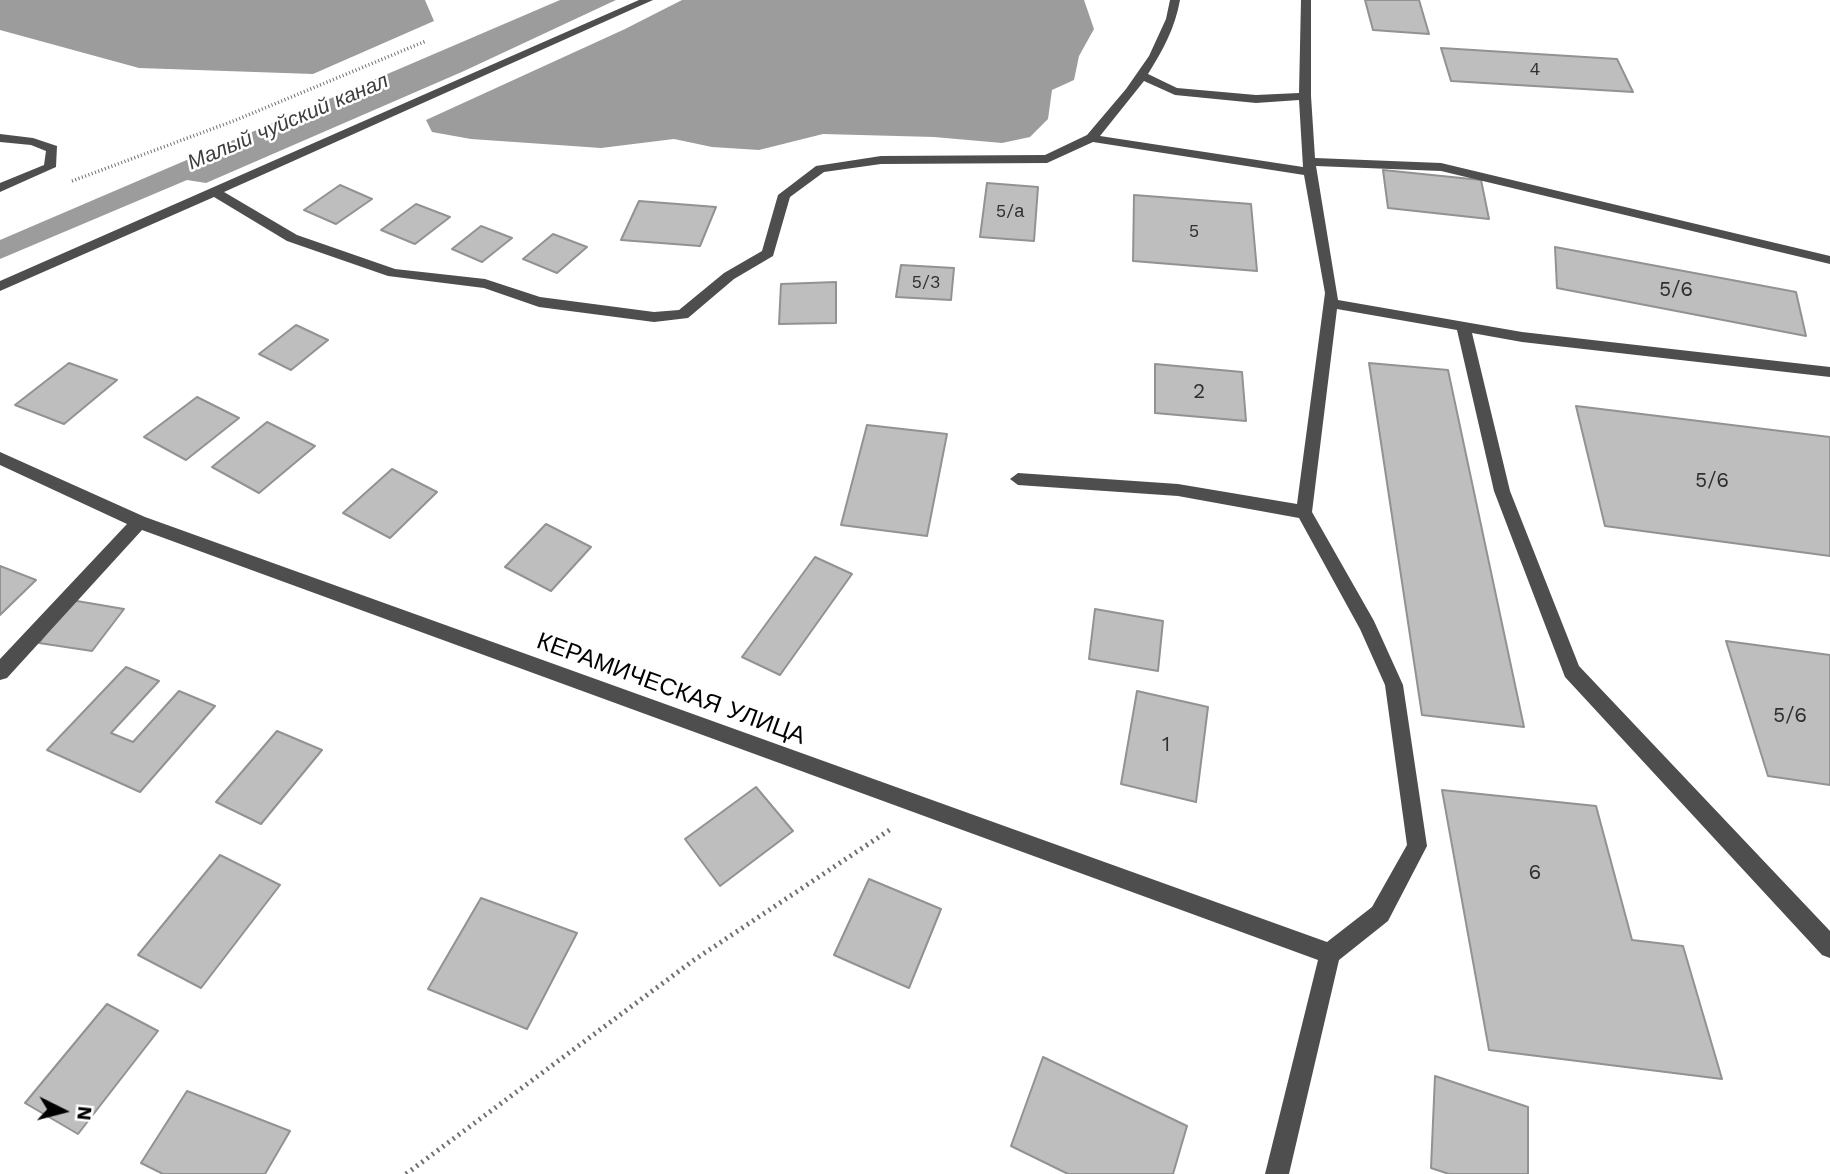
<!DOCTYPE html>
<meta charset="utf-8">
<style>
body{margin:0}
#map{position:relative;width:1830px;height:1174px;overflow:hidden;background:#fff;font-family:"Work Sans",sans-serif}
canvas{display:block}
.north{position:absolute;left:28px;top:1076px;width:70px;height:70px;-webkit-text-stroke:5px #fff;paint-order:stroke;rotate:96deg;font-size:19px;font-weight:700;line-height:28px;text-align:center;color:#000}
.north::after{content:'';display:block;margin:auto;width:24px;height:32px;background:#000;clip-path:polygon(50% 0,100% 100%,50% 72%,0 100%)}
</style>
<div id="map">
<canvas width="1830" height="1174"></canvas>
<div class="north">N</div>
</div>
<script>
const context = document.querySelector('canvas').getContext('2d');
context.lineJoin = 'round';
function fill(path, color) {
  context.fillStyle = color;
  context.fill(path, 'evenodd');
}
function trace(path, color, width, dash) {
  context.strokeStyle = color;
  context.lineWidth = width;
  context.lineCap = dash ? 'butt' : 'round';
  context.setLineDash(dash || []);
  context.stroke(path);
}
function label(font, color, halo, rows, align = 'center') {
  context.font = font + ' "Work Sans",sans-serif';
  context.lineWidth = 5;
  context.setLineDash([]);
  context.textBaseline = 'middle';
  context.strokeStyle = halo;
  context.fillStyle = color;
  for (const [text, x, y, turn = 0] of rows) {
    context.save();
    context.translate(x, y);
    context.rotate((+turn || 0) * Math.PI / 180);
    context.textAlign = isNaN(turn) ? turn : align;
    if (halo) context.strokeText(text, 0, 0);
    context.fillText(text, 0, 0);
    context.restore();
  }
}
const water = new Path2D(`
 M0 0H425L434 21 313 74 139 68 0 30Z
 M560 0H616L464 71 206 183 187 180 0 259V240Z
 M682 0H1084L1094 29 1079 56 1074 80 1052 90 1048 119 1030 137 1002 143 934 137 823 134 759 150 712 147 674 139 601 148 471 139 432 132 426 120 625 29Z`);
const building = new Path2D(`
 M1365 0H1419L1429 34 1373 30Z
 M1441 48 1617 59 1633 92 1451 81Z
 M1383 170 1481 180 1489 219 1388 208Z
 M987 183 1038 187 1034 241 980 237Z
 M340 185 372 199 336 224 304 210Z
 M1134 195 1251 204 1257 271 1133 261Z
 M639 201 716 207 700 246 621 240Z
 M416 204 450 217 415 244 381 230Z
 M481 226 512 238 482 262 452 249Z
 M553 234 587 247 557 273 523 259Z
 M1555 247 1796 292 1806 336 1557 288Z
 M901 265 954 268 951 300 896 297Z
 M836 282V323L779 324 781 284Z
 M296 325 328 340 291 370 259 354Z
 M69 363 117 380 64 424 15 405Z
 M1369 363 1448 370 1524 727 1422 715Z
 M1155 364 1242 372 1246 421 1155 413Z
 M197 397 239 418 186 460 144 437Z
 M1576 406 1830 437V556L1605 526Z
 M267 422 315 446 259 493 212 467Z
 M867 425 947 434 927 536 841 525Z
 M392 469 437 492 390 538 343 513Z
 M546 524 591 547 551 591 505 567Z
 M815 557 852 574 780 675 742 657Z
 M0 566 36 580 0 615Z
 M71 600 124 609 92 651 39 643Z
 M1095 609 1163 621 1158 671 1089 659Z
 M1726 641 1830 655V785L1768 776Z
 M126 667 159 681 111 733 133 742 179 691 215 706 140 792 47 750Z
 M1137 691 1208 707 1196 802 1121 784Z
 M277 731 322 750 261 824 216 802Z
 M756 787 793 831 720 886 685 839Z
 M1442 790 1596 806 1632 940 1683 946 1722 1079 1489 1050Z
 M220 855 280 885 201 988 138 955Z
 M869 879 941 909 909 988 834 955Z
 M481 898 577 933 527 1029 428 989Z
 M107 1004 158 1031 78 1134 25 1103Z
 M1043 1057 1187 1126 1173 1174H1068L1011 1146Z
 M1435 1076 1528 1107V1174H1449L1431 1168Z
 M187 1091 290 1131 265 1174H163L141 1163Z`);
const pathFar1 = new Path2D(`
 M72 181 236 120 426 41`);
const path = new Path2D(`
 M406 1174 694 960 891 829`);
const minor = new Path2D(`
 M639 0H653L224 192 297 235 395 269 485 279 540 297 654 312 679 310 724 273 762 251 778 195 816 166 881 156 1045 155 1087 135 1126 89 1149 56 1166 19 1170 0H1180C1175 28 1163 50 1148 74L1177 88 1256 95 1299 93 1301 0H1311V96L1315 158 1441 163 1830 256V264L1441 171 1316 166 1338 300 1522 332 1830 367V377L1522 342 1472 333 1510 491 1579 666 1830 931V958L1822 955 1565 677 1494 491 1457 330 1337 309 1312 512 1374 621 1403 685 1427 846 1388 921 1339 960 1289 1174H1265L1318 960 142 530 7 678 0 680V659L127 524 0 465V452L145 517 1327 942 1372 907 1407 845 1385 685 1360 629 1299 518 1178 496 1018 485 1010 479 1018 473 1178 484 1297 504 1325 293 1304 175 1093 142 1047 163 881 164 824 172 790 197 773 256 734 279 688 318 654 322 539 307 484 288 388 276 287 241 214 197 0 291V281ZM1144 81 1175 95 1256 103 1299 100 1303 167 1100 136Z
 M0 134 33 138 57 146 56 167 0 192V183L44 165 46 151 31 145 0 142Z`);
const farNumbernames = [
 ["4",1535,70],
 ["5/а",1010,212],
 ["5",1194,232],
 ["5/3",926,283]
];
const farWaternames = [
 ["Малый чуйский канал",288,122,-23]
];
const numberNames = [
 ["5/6",1676,290],
 ["2",1199,392],
 ["5/6",1712,481],
 ["5/6",1790,716],
 ["1",1166,745],
 ["6",1535,873]
];
const streetNames = [
 ["КЕРАМИЧЕСКАЯ УЛИЦА",671,689,20]
];
fill(water, '#9c9c9c');
fill(building, '#bebebe');
trace(building, '#929292', 2);
trace(pathFar1, '#707070', 3.5, [1, 2.5]);
trace(path, '#707070', 5, [2, 4.5]);
fill(minor, '#4e4e4e');
label('18px', '#303030', null, farNumbernames);
label('italic 21px', '#3d3d3d', '#fff', farWaternames);
label('21px', '#303030', null, numberNames);
label('24px', '#000', '#fff', streetNames);
</script>
